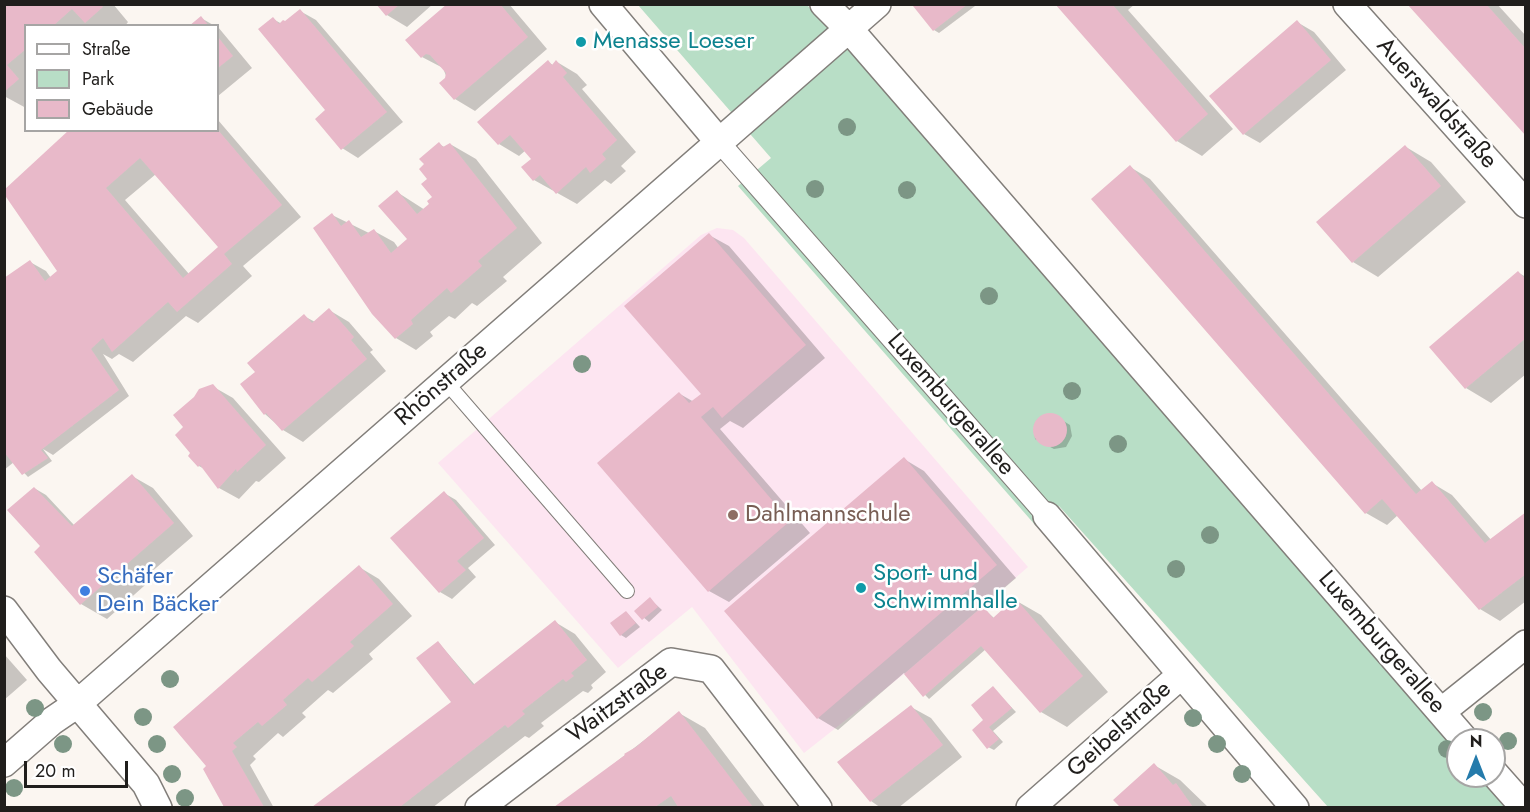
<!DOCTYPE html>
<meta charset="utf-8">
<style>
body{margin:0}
#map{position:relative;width:1530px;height:812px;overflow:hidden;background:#fbf6f1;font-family:Jost,sans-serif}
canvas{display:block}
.frame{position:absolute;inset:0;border:6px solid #201e1c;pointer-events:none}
.legend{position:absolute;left:24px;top:24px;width:195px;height:108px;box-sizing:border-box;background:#fff;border:2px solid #a6a5a4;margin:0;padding:8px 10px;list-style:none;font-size:18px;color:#201e1c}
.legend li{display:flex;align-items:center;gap:12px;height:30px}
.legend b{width:30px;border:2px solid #a6a5a4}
.north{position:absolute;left:1446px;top:728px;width:60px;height:60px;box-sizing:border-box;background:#fff;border:2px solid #a6a5a4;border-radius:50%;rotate:0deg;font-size:16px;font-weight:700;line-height:24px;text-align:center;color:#201e1c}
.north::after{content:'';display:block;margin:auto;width:21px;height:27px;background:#257bab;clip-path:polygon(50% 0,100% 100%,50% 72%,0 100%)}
.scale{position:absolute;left:24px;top:761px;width:104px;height:27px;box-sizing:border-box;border:3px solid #201e1c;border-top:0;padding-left:8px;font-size:18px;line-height:21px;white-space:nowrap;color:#201e1c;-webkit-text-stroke:4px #fff;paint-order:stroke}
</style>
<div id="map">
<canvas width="1530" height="812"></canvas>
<div class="frame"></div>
<ul class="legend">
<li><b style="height:8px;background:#fff"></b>Straße</li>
<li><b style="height:16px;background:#b8dec6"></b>Park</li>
<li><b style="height:16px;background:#e8b9c9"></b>Gebäude</li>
</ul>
<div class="north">N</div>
<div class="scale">20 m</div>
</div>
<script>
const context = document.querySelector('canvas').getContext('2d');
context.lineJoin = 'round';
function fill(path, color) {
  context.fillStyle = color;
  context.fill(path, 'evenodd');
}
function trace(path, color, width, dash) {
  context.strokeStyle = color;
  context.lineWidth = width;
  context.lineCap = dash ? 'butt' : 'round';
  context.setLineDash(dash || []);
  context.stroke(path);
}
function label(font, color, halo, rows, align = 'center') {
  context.font = font + ' Jost,sans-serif';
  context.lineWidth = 5;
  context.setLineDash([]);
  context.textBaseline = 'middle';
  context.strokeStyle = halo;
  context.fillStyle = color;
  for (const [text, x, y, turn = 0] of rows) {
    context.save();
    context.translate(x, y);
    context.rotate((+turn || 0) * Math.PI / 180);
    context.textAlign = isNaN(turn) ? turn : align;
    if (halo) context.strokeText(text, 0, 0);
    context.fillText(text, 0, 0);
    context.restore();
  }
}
const education = new Path2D(`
 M717 228 733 230 744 238 1028 567 904 674 804 753 692 607 618 668 438 463 701 235Z`);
const green = new Path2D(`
 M638 5H807L875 73 1458 744V776H1484L1510 807H1328L1059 506 1036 526 738 186 771 158Z`);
const shadow = new Path2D(`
 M4 4H113L128 22 125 26H26V108L4 96Z
 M378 4H433L407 27 387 15Z
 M449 4H509L547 49 475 111 455 99 443 68 422 57Z
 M917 4H974L975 6 939 33 934 30Z
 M1057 4H1135L1128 10 1233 129 1202 156 1177 141Z
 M1409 4H1497L1526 36V134Z
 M300 11 316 20 403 122 358 158 342 148 327 111 273 19 282 24Z
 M201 18 215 26H191Z
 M1297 22 1314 32 1346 70 1260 143 1244 134Z
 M218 27 252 68 218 96Z
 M548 62 553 65 557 62 577 74 587 85 582 89 636 152 621 166 626 171 611 184 605 180 577 204 534 180 533 159 526 150 519 156 499 144Z
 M218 120 301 217 243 266 252 276 198 323 186 316 133 362 119 354 112 359 103 354 129 396 53 455 43 449 52 461 28 477 14 462 4 470V280L30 262 46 271 51 278 59 271 4 192 218 130ZM156 174 220 247 189 274 125 200Z
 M439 144 446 148 450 144 476 159 542 243 503 277 507 281 477 306 472 303 455 319 449 316 430 332 433 336 416 350 396 338 332 215 369 233 374 231 394 242 399 249 409 239 397 192 425 210 434 197 429 179Z
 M1406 147 1431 162 1466 202 1378 277 1353 262Z
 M1130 167 1150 179 1422 491 1432 483 1452 495 1492 541 1526 514V601L1500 621 1480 609 1398 515 1387 525 1366 513 1093 200Z
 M709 235 729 246 825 358 743 428 730 421 720 429 810 533 729 602 709 591 680 394 694 402 703 394Z
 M1519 273 1526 277V374L1491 403 1466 388Z
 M329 310 349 322 373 350 370 352 386 371 303 442 283 430 265 414 257 372 304 316 315 322Z
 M212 386 233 398 286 458 259 482 256 481 239 499 219 488 206 470 199 466 186 428Z
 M1052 414 1070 425 1072 436 1066 447 1054 449 1035 439 1034 425 1041 416Z
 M904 459 924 471 1016 578 982 607 994 618 1015 600 1041 615 1108 692 1067 727 1041 712 986 649 929 699 904 673 838 730 818 718Z
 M132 476 153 488 193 536 149 574 153 578 107 619 81 604 42 546 34 488 46 495 74 525Z
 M444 493 456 500 495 545 468 568 476 577 452 599 440 592 392 538Z
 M359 567 379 579 412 616 369 654 373 659 333 693 328 690 302 713 306 717 283 737 278 733 253 756 256 759 250 765 274 808H225L205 770Z
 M650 599 662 610 649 622 636 611Z
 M626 612 640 627 626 638 621 635Z
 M555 622 575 634 606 672 591 685 593 688 588 693 583 691 541 723 544 726 529 738 525 736 432 808H315L454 702 438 642 475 685Z
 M4 654 27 680 4 700Z
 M993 688 1016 712 993 731 1003 742 994 750 988 747 985 721Z
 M911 707 931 718 962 757 898 808H881L871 801Z
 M679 713 705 728 766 808H557Z
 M1154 765 1180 780 1209 808H1122L1115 800Z`);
const building = new Path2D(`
 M4 4H101L103 7 85 23 72 9 53 26H26V49L7 65 19 79 4 92Z
 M376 4H400L386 16Z
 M447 4H500L528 37 454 100 439 83 445 78 446 73 430 55 426 54 421 58 405 40Z
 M915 4H968L933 31 913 6Z
 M1055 4H1112L1208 114 1176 142Z
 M1407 4H1486L1526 49V136Z
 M300 9 387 112 341 150 315 119 325 110 258 29 273 17 279 24 283 20 285 21Z
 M201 16 209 26H189Z
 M1297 20 1331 60 1243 135 1209 96Z
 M218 37 233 56 218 68Z
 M548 60 552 65 556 60 567 73 563 77 617 140 602 154 606 159 590 173 586 167 556 194 540 175 533 181 521 167 531 159 510 135 498 145 477 122Z
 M69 130H218L282 205 224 254 232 264 177 312 168 302 112 352 103 338 91 349 119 390 41 450 48 458 22 475 4 452V278L30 260 45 281 57 271 4 194V190ZM140 158 218 247 183 278 106 188Z
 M439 142 443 147 450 143 517 228 478 261 482 266 451 293 447 288 411 320 413 324 395 339 372 314 313 228 332 213 341 226 349 220 361 237 374 229 391 253 407 239 378 206 397 190 417 214 429 204 427 201 432 197 421 184 427 179 419 169 424 164 419 159Z
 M1405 145 1441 186 1352 263 1316 222Z
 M1130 165 1416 494 1432 481 1485 543 1526 512V574L1479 610 1382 499 1365 514 1091 199Z
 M709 233 806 345 722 418 713 407 701 417 790 521 708 592 597 463 679 392 689 403 701 394 624 306Z
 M1518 271 1526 280V338L1465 389 1429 347Z
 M329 308 354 337 351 340 367 359 282 431 266 413 264 415 240 384 255 372 247 363 304 314 312 323Z
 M213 384 266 445 237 472 236 469 218 489 200 465 198 467 188 456 190 453 175 435 183 427 173 415 194 397 199 389Z
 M1033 430a17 17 0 1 1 34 0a17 17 0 1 1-34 0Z
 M904 457 997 565 817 719 724 611Z
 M132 474 174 523 80 605 34 552 40 546 7 510 34 487 72 526Z
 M444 491 484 538 457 561 466 570 439 593 390 538Z
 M359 565 393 604 350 642 354 646 312 682 308 678 283 700 287 705 262 726 258 722 233 743 237 747 232 751 264 807H224L203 769 206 766 173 727Z
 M650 597 658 607 642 620 634 611Z
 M1015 598 1083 676 1040 713 981 646 923 697 904 674 983 606 993 618Z
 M626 611 636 623 620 636 610 623Z
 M555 620 587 660 571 673 574 676 566 682 563 679 522 711 525 714 508 728 505 725 400 807H312L451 702 416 658 438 641 473 685Z
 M993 686 1012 708 989 727 999 739 987 749 972 730 983 720 971 705Z
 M911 705 943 745 870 802 837 762Z
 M679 711 753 807H678L671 796 655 807H554L625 755 624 754 636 747Z
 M1154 763 1173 785 1176 783 1193 807H1120L1113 800Z`);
const service = new Path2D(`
 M446 382 627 591`);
const pedestrian = new Path2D(`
 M720 143 1047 516`);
const minor = new Path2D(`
 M603 4 720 143
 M824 4 849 29 1465 740
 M1347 4 1526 204
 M1047 516 1295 808
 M4 610 49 670 146 784 158 808
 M1441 712 1526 644
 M4 763 52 721 77 704 877 4
 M1494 773 1525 808
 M479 808 671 662 711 669 818 808
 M1030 808 1181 675`);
const trees = [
 [847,127],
 [815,189],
 [907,190],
 [989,296],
 [582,364],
 [1072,391],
 [1118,444],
 [1210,535],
 [1176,569],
 [170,679],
 [35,708],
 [1483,712],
 [143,717],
 [1193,718],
 [1508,741],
 [63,744],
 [157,744],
 [1217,744],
 [1447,749],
 [172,774],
 [1242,774],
 [14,788],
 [185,798]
];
const markers = [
 [581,42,6,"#0f9aa8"],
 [733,515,6,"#8d6e63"],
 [861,588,6,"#0f9aa8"],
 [85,591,6,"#3f7fe0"]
];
const cultureNames = [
 ["Menasse Loeser",593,42],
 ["Sport- und",873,574],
 ["Schwimmhalle",873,602]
];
const streetNames = [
 ["Auerswaldstraße",1436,104,48],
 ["Rhönstraße",442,385,-41],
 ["Luxemburgerallee",950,405,49],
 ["Luxemburgerallee",1381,643,49],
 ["Waitzstraße",618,704,-36],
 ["Geibelstraße",1120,730,-42]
];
const educationNames = [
 ["Dahlmannschule",745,515]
];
const shopNames = [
 ["Schäfer",97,577],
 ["Dein Bäcker",97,605]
];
fill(education, '#fde5f1');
fill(green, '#b8dec6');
fill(shadow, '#0003');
fill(building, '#e8b9c9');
trace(service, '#827e7a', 16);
trace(pedestrian, '#827e7a', 22);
trace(minor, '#827e7a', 30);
trace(service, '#fff', 14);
trace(pedestrian, '#fff', 20);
trace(minor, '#fff', 27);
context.fillStyle = '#7c9685';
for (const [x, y] of trees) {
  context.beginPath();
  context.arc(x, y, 9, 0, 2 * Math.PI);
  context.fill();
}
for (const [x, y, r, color] of markers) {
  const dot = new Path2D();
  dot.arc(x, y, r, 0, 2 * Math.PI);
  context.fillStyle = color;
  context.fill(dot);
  trace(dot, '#fff', 2);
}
label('24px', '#0d838f', '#fff', cultureNames, 'left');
label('24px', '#201e1c', '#fff', streetNames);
label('24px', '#785e54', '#fff', educationNames, 'left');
label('24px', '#366cbe', '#fff', shopNames, 'left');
</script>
